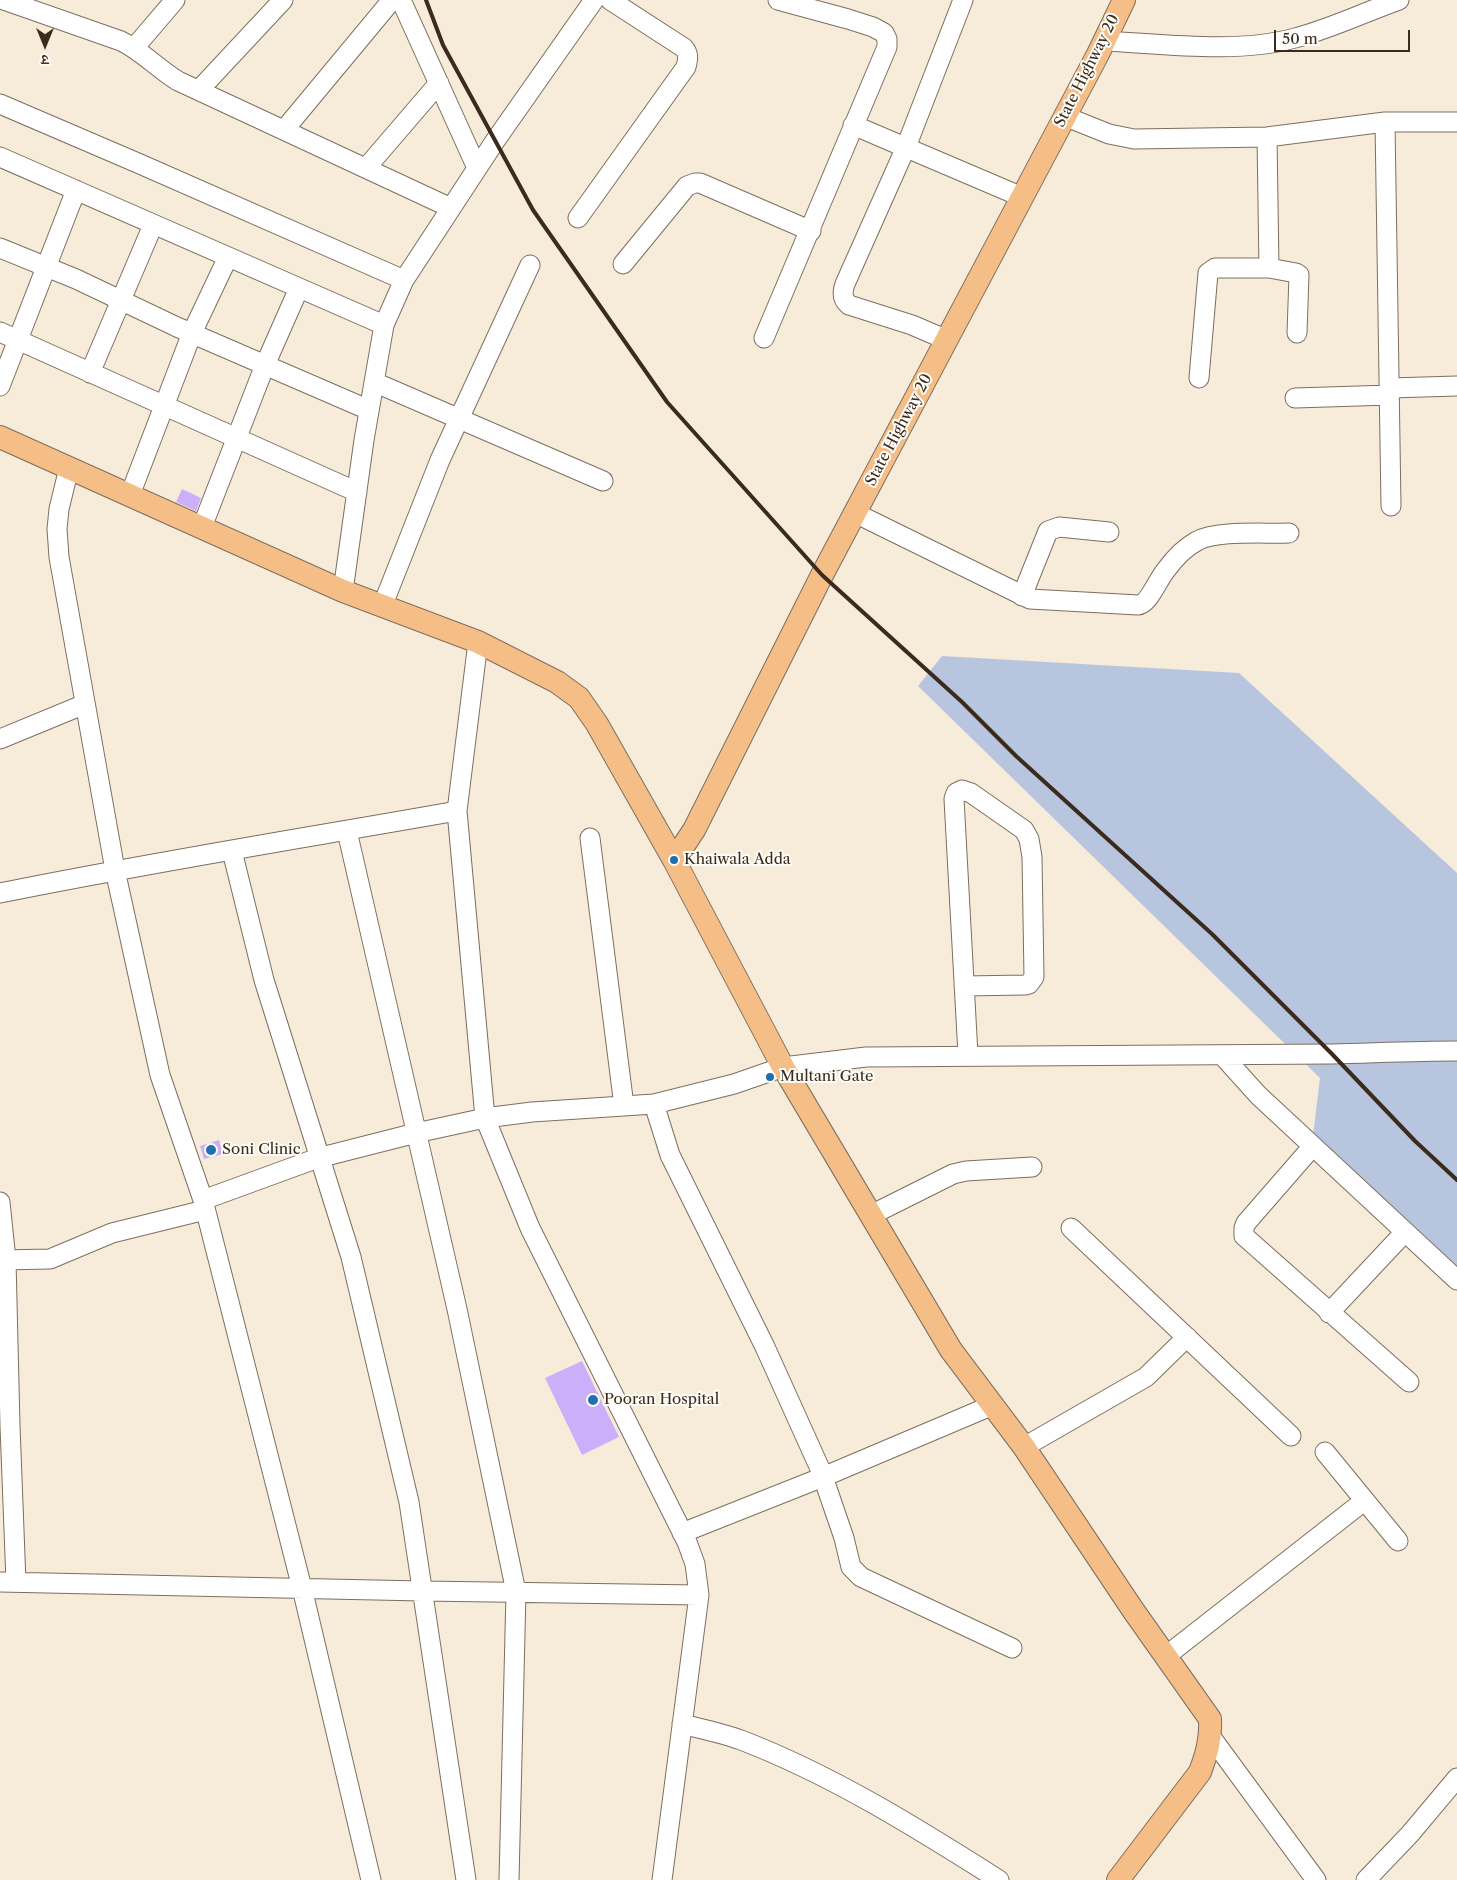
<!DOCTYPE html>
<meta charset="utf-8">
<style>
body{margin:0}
#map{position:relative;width:1457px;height:1880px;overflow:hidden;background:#f7ecd9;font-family:"Libre Caslon Text","Noto Serif Devanagari",serif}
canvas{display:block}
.north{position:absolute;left:20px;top:20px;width:50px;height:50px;-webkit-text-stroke:4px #fdfcf7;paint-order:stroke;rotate:180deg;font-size:14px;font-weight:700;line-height:20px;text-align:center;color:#3b2a1e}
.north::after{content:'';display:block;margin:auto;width:18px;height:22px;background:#3b2a1e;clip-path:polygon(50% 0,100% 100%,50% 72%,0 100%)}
.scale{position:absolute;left:1274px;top:30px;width:136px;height:22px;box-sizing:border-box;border:2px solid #3b2a1e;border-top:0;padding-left:6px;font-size:15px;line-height:18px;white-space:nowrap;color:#3b2a1e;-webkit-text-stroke:4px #fdfcf7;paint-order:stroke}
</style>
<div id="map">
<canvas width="1457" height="1880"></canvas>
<div class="north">उ</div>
<div class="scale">50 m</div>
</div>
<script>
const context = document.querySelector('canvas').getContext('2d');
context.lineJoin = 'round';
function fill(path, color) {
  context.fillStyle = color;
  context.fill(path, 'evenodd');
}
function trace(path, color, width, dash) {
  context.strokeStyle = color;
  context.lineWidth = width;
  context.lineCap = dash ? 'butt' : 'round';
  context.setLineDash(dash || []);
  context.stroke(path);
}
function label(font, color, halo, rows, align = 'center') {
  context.font = font + ' "Libre Caslon Text",serif';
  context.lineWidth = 4;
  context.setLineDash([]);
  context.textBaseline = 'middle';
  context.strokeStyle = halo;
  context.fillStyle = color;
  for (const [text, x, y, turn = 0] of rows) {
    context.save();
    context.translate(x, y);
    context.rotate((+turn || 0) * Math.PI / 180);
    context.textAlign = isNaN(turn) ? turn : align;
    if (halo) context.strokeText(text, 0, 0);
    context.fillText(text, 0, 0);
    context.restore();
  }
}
const industrial = new Path2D(`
 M942 656 1239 673 1457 873V1279L1312 1144 1320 1078 918 686Z`);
const building = new Path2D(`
 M182 489 201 498 196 511 176 502Z
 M219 1140 223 1154 204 1159 200 1146Z
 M582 1361 619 1437 582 1455 545 1378Z`);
const minor = new Path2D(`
 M4 0 121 41C142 51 158 69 178 81L451 208
 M401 0 477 168
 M1104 41C1164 44 1237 54 1295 38 1330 29 1365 12 1399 0
 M134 48 175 0
 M199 90 283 0
 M0 104 140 164 404 280
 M1064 116 1109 134 1134 139 1267 137 1385 122H1457
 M1385 122 1391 506
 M853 125 1022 197
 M284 130 392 0
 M1267 137 1269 268 1296 273 1299 275 1297 333
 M0 157 384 325
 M366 168 439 83
 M578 218 686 67C688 59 689 54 684 48L610 0
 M0 248 76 279 177 327 369 410
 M623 264 687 186 695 183H700L811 231
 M0 332 357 492
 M764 338 887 47V39L884 33 873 27 848 19 778 0
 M947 340 912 325 849 305C842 299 842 292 845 284L906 147 963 0
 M90 373 153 225
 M1199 378 1208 273 1215 268H1269
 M374 382 603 481
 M0 386 76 190
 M1390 388 1457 386
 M1295 398 1390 395
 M69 468 59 509 57 529 59 557 115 870 160 1075 203 1200 302 1588 371 1880
 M130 495 192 333 228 257
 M855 513 1030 599 1138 605C1149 604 1158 579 1166 570 1174 559 1184 548 1197 541 1216 530 1265 534 1289 533
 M202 527 265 365 299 288
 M343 591 364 440 384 325 404 280 495 141 594 0
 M1022 596 1048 531 1059 527 1109 532
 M382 607 440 460 530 265
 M478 642 457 811 485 1118 530 1228 687 1542 695 1564 699 1595 662 1880
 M0 739 85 704
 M347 831 457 1309 516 1592 509 1880
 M590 838 624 1106
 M232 851 264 980 351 1257 409 1502 466 1880
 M0 893C152 862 304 838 457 811
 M964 986 1025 985 1029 984 1034 977 1032 857 1029 839 1024 830 971 793 962 790 956 793 954 799 968 1055
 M1222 1055 1258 1095 1457 1280
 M654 1104 670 1155 765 1347 821 1471 844 1538 851 1567 861 1577 1012 1648
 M1313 1146 1246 1223 1244 1228V1236L1409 1382
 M203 1200 318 1158 416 1133 485 1118 532 1112 654 1104 734 1084 783 1067 866 1057 1332 1054C1374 1053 1415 1051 1457 1051
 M0 1202 6 1260 10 1426 16 1582
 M871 1215 953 1174 966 1171 1032 1167
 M1071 1228 1291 1436
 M0 1260 50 1259 112 1233 205 1210
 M1329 1313 1405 1232
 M1024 1447 1146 1377 1187 1337
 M1325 1452 1398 1541
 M682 1533 823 1477 993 1405
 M0 1582 422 1591 699 1595
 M1166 1656 1364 1501
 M682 1724C702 1729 722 1733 741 1740 832 1775 917 1828 999 1880
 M1211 1737 1316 1880
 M1366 1880 1410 1834 1457 1778`);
const major = new Path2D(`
 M0 437 343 591 478 642 557 682 579 698 597 724 674 860 783 1067 951 1350 1024 1447 1133 1610 1210 1719C1211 1739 1207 1753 1200 1772L1118 1880
 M674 860 694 830 822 575 1098 54 1124 0`);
const rail = new Path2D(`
 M426 0 443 45 533 210 667 402 822 575 962 702 1016 756 1212 934 1332 1054 1415 1141 1457 1180`);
const markers = [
 [674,860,5,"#1f6fb2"],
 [770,1077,5,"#1f6fb2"],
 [211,1150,6,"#1f6fb2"],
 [593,1400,6,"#1f6fb2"]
];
const streetNames = [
 ["State Highway 20",1087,71,-63],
 ["State Highway 20",899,430,-62]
];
const poiNames = [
 ["Khaiwala Adda",684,860],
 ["Multani Gate",780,1077],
 ["Soni Clinic",222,1150],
 ["Pooran Hospital",604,1400]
];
fill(industrial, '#b7c5de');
fill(building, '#ccaffb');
trace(minor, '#7d6e5f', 21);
trace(major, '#7d6e5f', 24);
trace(minor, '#fff', 19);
trace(major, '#f6be87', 22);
trace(rail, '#3b2a1e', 4);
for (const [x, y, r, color] of markers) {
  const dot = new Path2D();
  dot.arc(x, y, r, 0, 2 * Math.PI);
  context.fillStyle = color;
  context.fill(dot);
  trace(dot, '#fdfcf7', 2);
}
label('15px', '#3b2a1e', '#fdfcf7', streetNames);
label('15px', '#3b2a1e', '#fdfcf7', poiNames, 'left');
</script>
